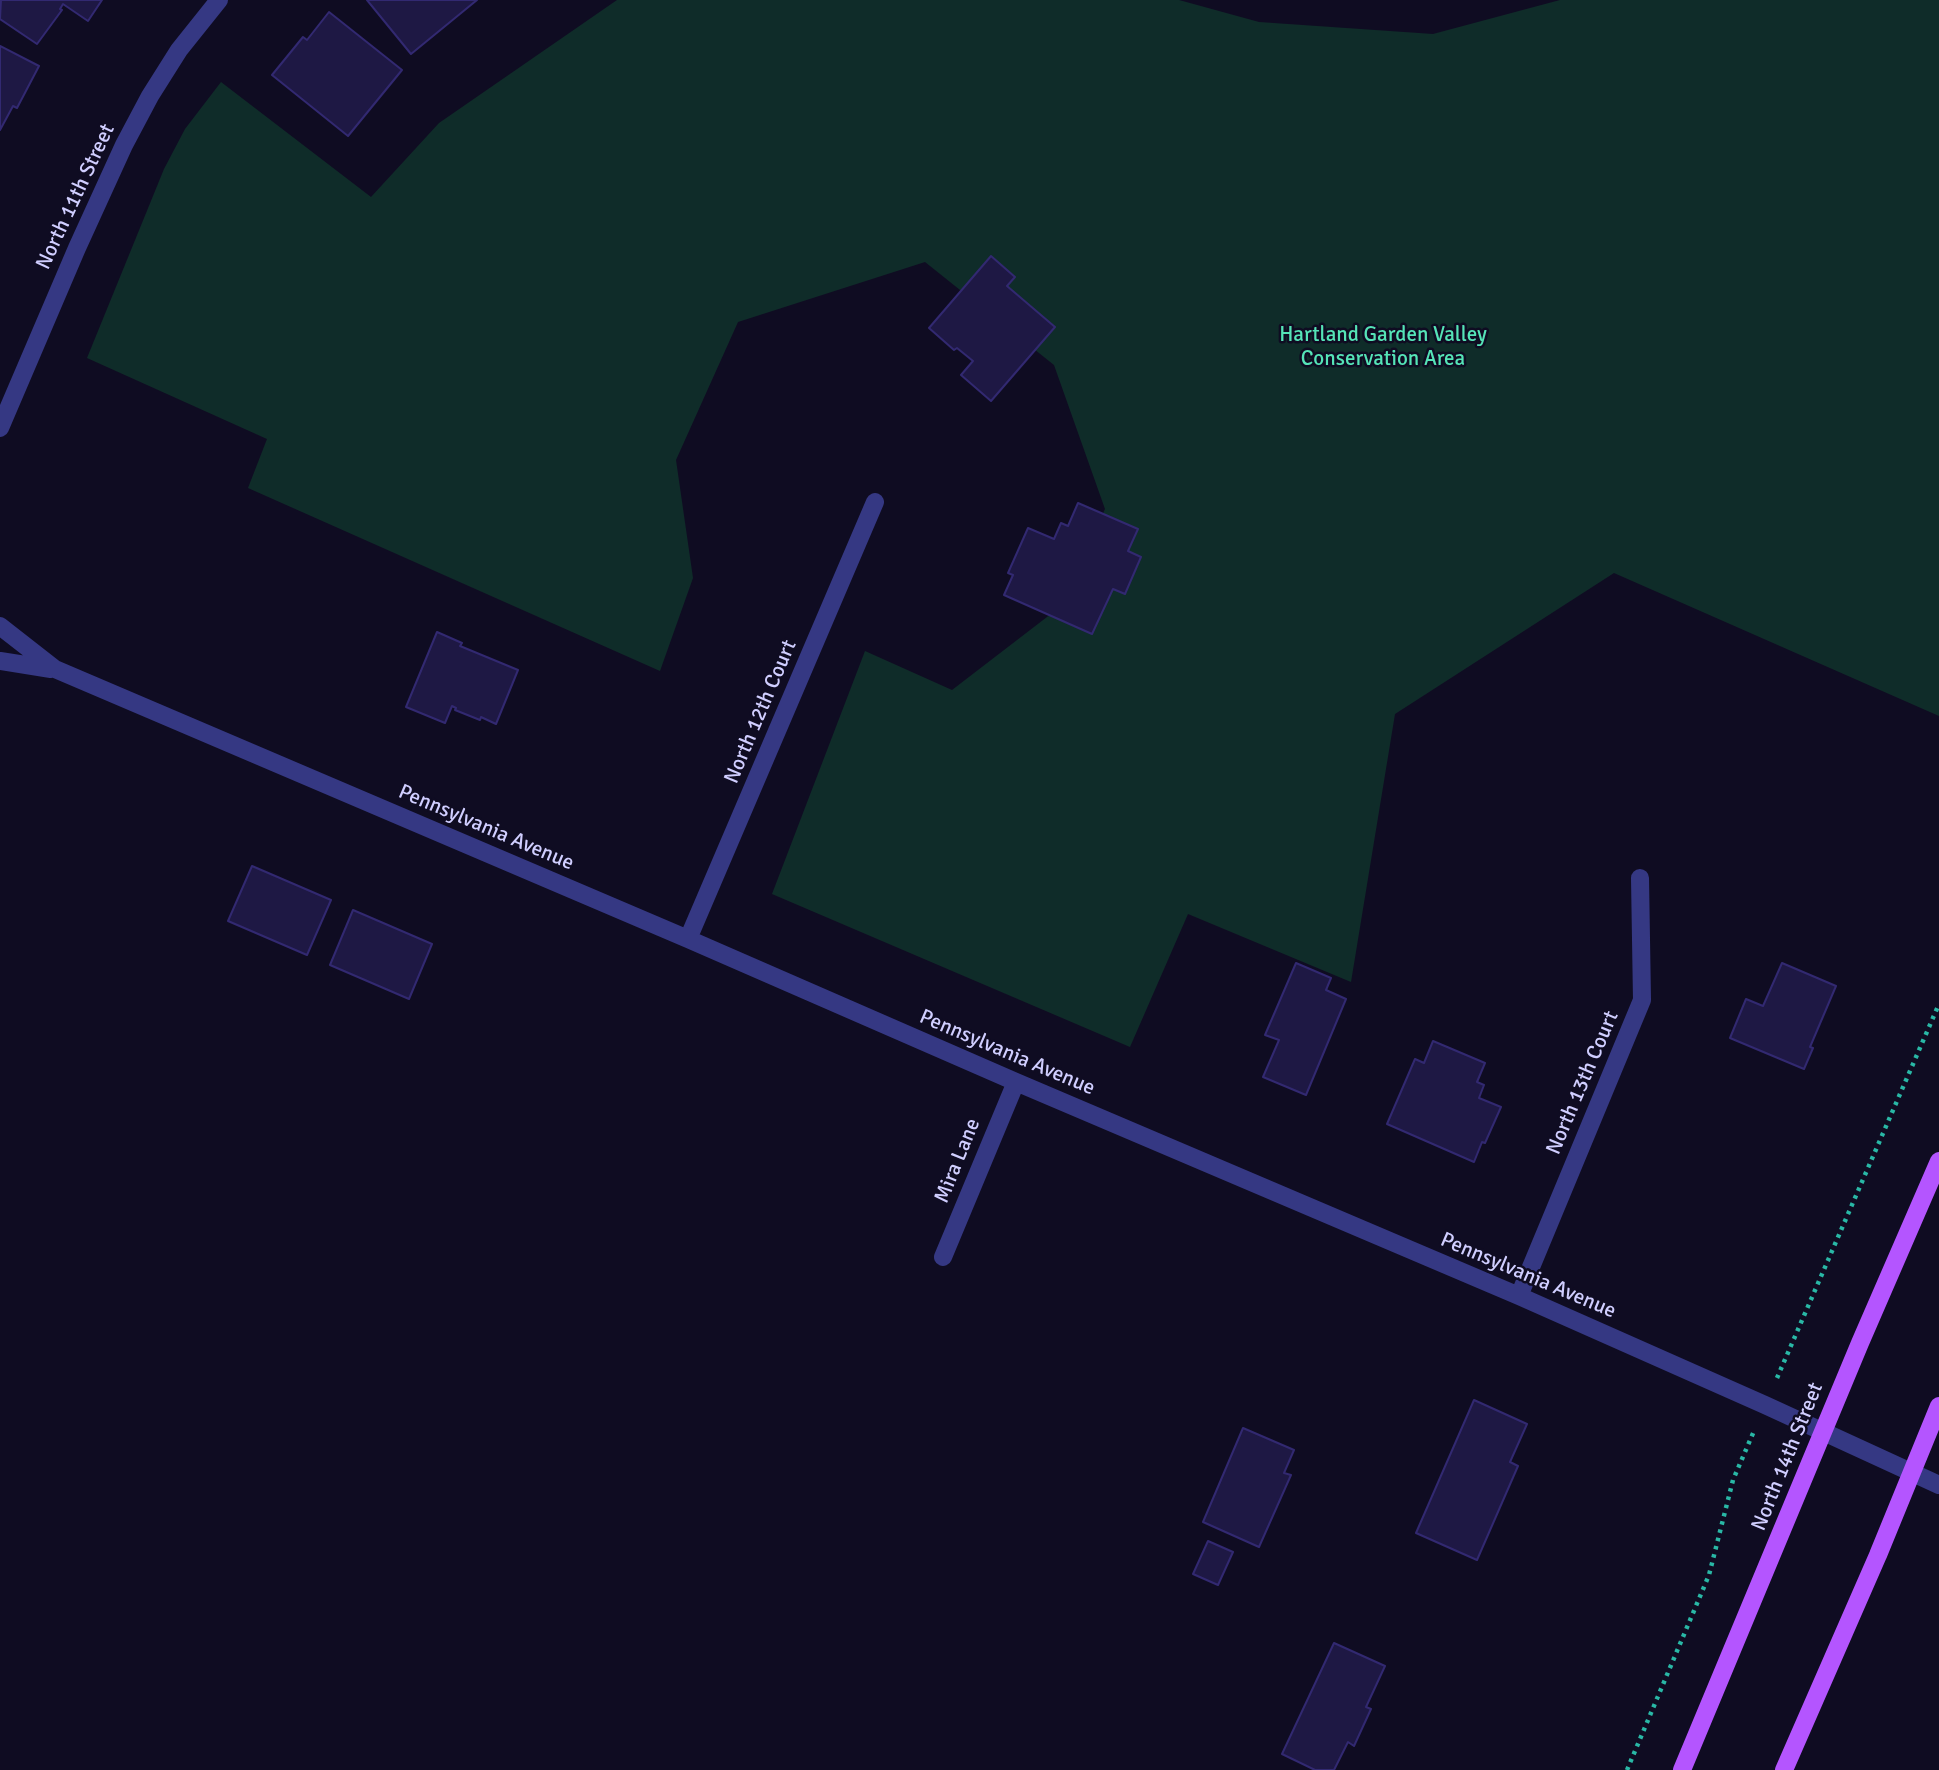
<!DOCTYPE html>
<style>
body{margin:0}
canvas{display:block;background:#0f0c22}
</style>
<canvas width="1939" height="1770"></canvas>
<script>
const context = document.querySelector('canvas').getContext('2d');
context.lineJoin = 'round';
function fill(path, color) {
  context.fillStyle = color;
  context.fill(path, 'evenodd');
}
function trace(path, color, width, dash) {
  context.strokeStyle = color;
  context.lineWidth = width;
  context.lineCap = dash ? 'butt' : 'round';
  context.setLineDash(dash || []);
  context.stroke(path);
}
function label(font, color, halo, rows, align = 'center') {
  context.font = font + ' Signika,sans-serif';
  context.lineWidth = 5;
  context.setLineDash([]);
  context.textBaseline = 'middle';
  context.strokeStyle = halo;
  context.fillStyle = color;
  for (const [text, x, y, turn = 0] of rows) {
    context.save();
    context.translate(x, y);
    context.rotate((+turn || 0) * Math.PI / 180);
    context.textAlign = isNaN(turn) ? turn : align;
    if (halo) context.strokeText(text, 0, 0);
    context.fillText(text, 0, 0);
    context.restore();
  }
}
const green = new Path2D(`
 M617 0H1179L1259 22 1433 34 1560 0H1939V716L1614 573 1395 714 1351 982 1188 914 1130 1047 772 894 865 651 952 690 1060 607 1105 509 1054 365 925 262 738 322 676 460 693 578 660 671 248 488 267 439 87 358 164 169 185 129 221 82 371 197 439 123Z`);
const building = new Path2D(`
 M1 0H102L88 21 63 4 60 9 62 10 37 44 0 19Z
 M367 0H477L411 54Z
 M329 12 402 70 348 136 272 75 303 37 307 40Z
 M0 46 39 66 17 108 13 106 0 130Z
 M991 256 1015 277 1007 286 1055 327 991 401 961 375 973 361 957 348 954 350 929 328Z
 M1078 503 1138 529 1128 551 1141 557 1125 594 1113 589 1092 634 1004 595 1013 575 1008 573 1028 528 1054 539 1061 523 1068 526Z
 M437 632 462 643 460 646 518 670 496 724 481 717 480 720 455 710 456 708 452 706 445 723 406 707Z
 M252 866 331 900 307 955 228 921Z
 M353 910 432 944 409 999 330 965Z
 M1296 963 1331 978 1326 990 1346 999 1306 1095 1263 1077 1279 1040 1265 1035Z
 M1782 963 1836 986 1810 1047 1813 1048 1804 1069 1730 1038 1746 999 1763 1006Z
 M1433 1041 1485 1063 1477 1082 1484 1085 1479 1098 1501 1107 1485 1143 1482 1142 1474 1162 1387 1124 1415 1059 1424 1063Z
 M1474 1400 1527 1424 1510 1462 1518 1466 1477 1560 1416 1533Z
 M1243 1428 1294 1450 1284 1473 1291 1475 1259 1547 1203 1522Z
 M1208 1541 1233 1552 1218 1585 1193 1574Z
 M1334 1643 1385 1666 1366 1707 1371 1709 1354 1746 1348 1742 1334 1770H1315L1282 1754Z`);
const path = new Path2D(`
 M1777 1378 1939 1004
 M1627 1770 1709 1575 1733 1480 1754 1431`);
const minor = new Path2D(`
 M0 428 77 248 124 145 150 96 179 50 219 0
 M0 626 55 669 688 939 1016 1082 1519 1296 1765 1405 1939 1485
 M0 661 51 669
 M688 939 875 502
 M943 1257 1016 1082
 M1519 1296 1642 1000 1640 878`);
const major = new Path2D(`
 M1682 1770 1860 1343 1939 1161
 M1784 1770 1878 1555 1939 1406`);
const streetNames = [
 ["North 11th Street",76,197,-65],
 ["North 12th Court",761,712,-67],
 ["Pennsylvania Avenue",486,828,23],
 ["Pennsylvania Avenue",1007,1053,23],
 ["North 13th Court",1583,1083,-67],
 ["Mira Lane",958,1161,-68],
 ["Pennsylvania Avenue",1528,1276,23],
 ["North 14th Street",1788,1457,-68]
];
const parkNames = [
 ["Hartland Garden Valley",1383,335],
 ["Conservation Area",1383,359]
];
fill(green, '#0f2c29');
fill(building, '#1e1844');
trace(building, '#322971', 2);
trace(path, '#29b8a6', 4.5, [3.5, 5]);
trace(minor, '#353883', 18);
trace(major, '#b455ff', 18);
label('21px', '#d0ceff', '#0f0c22', streetNames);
label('21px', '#55e4b7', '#0f0c22', parkNames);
</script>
